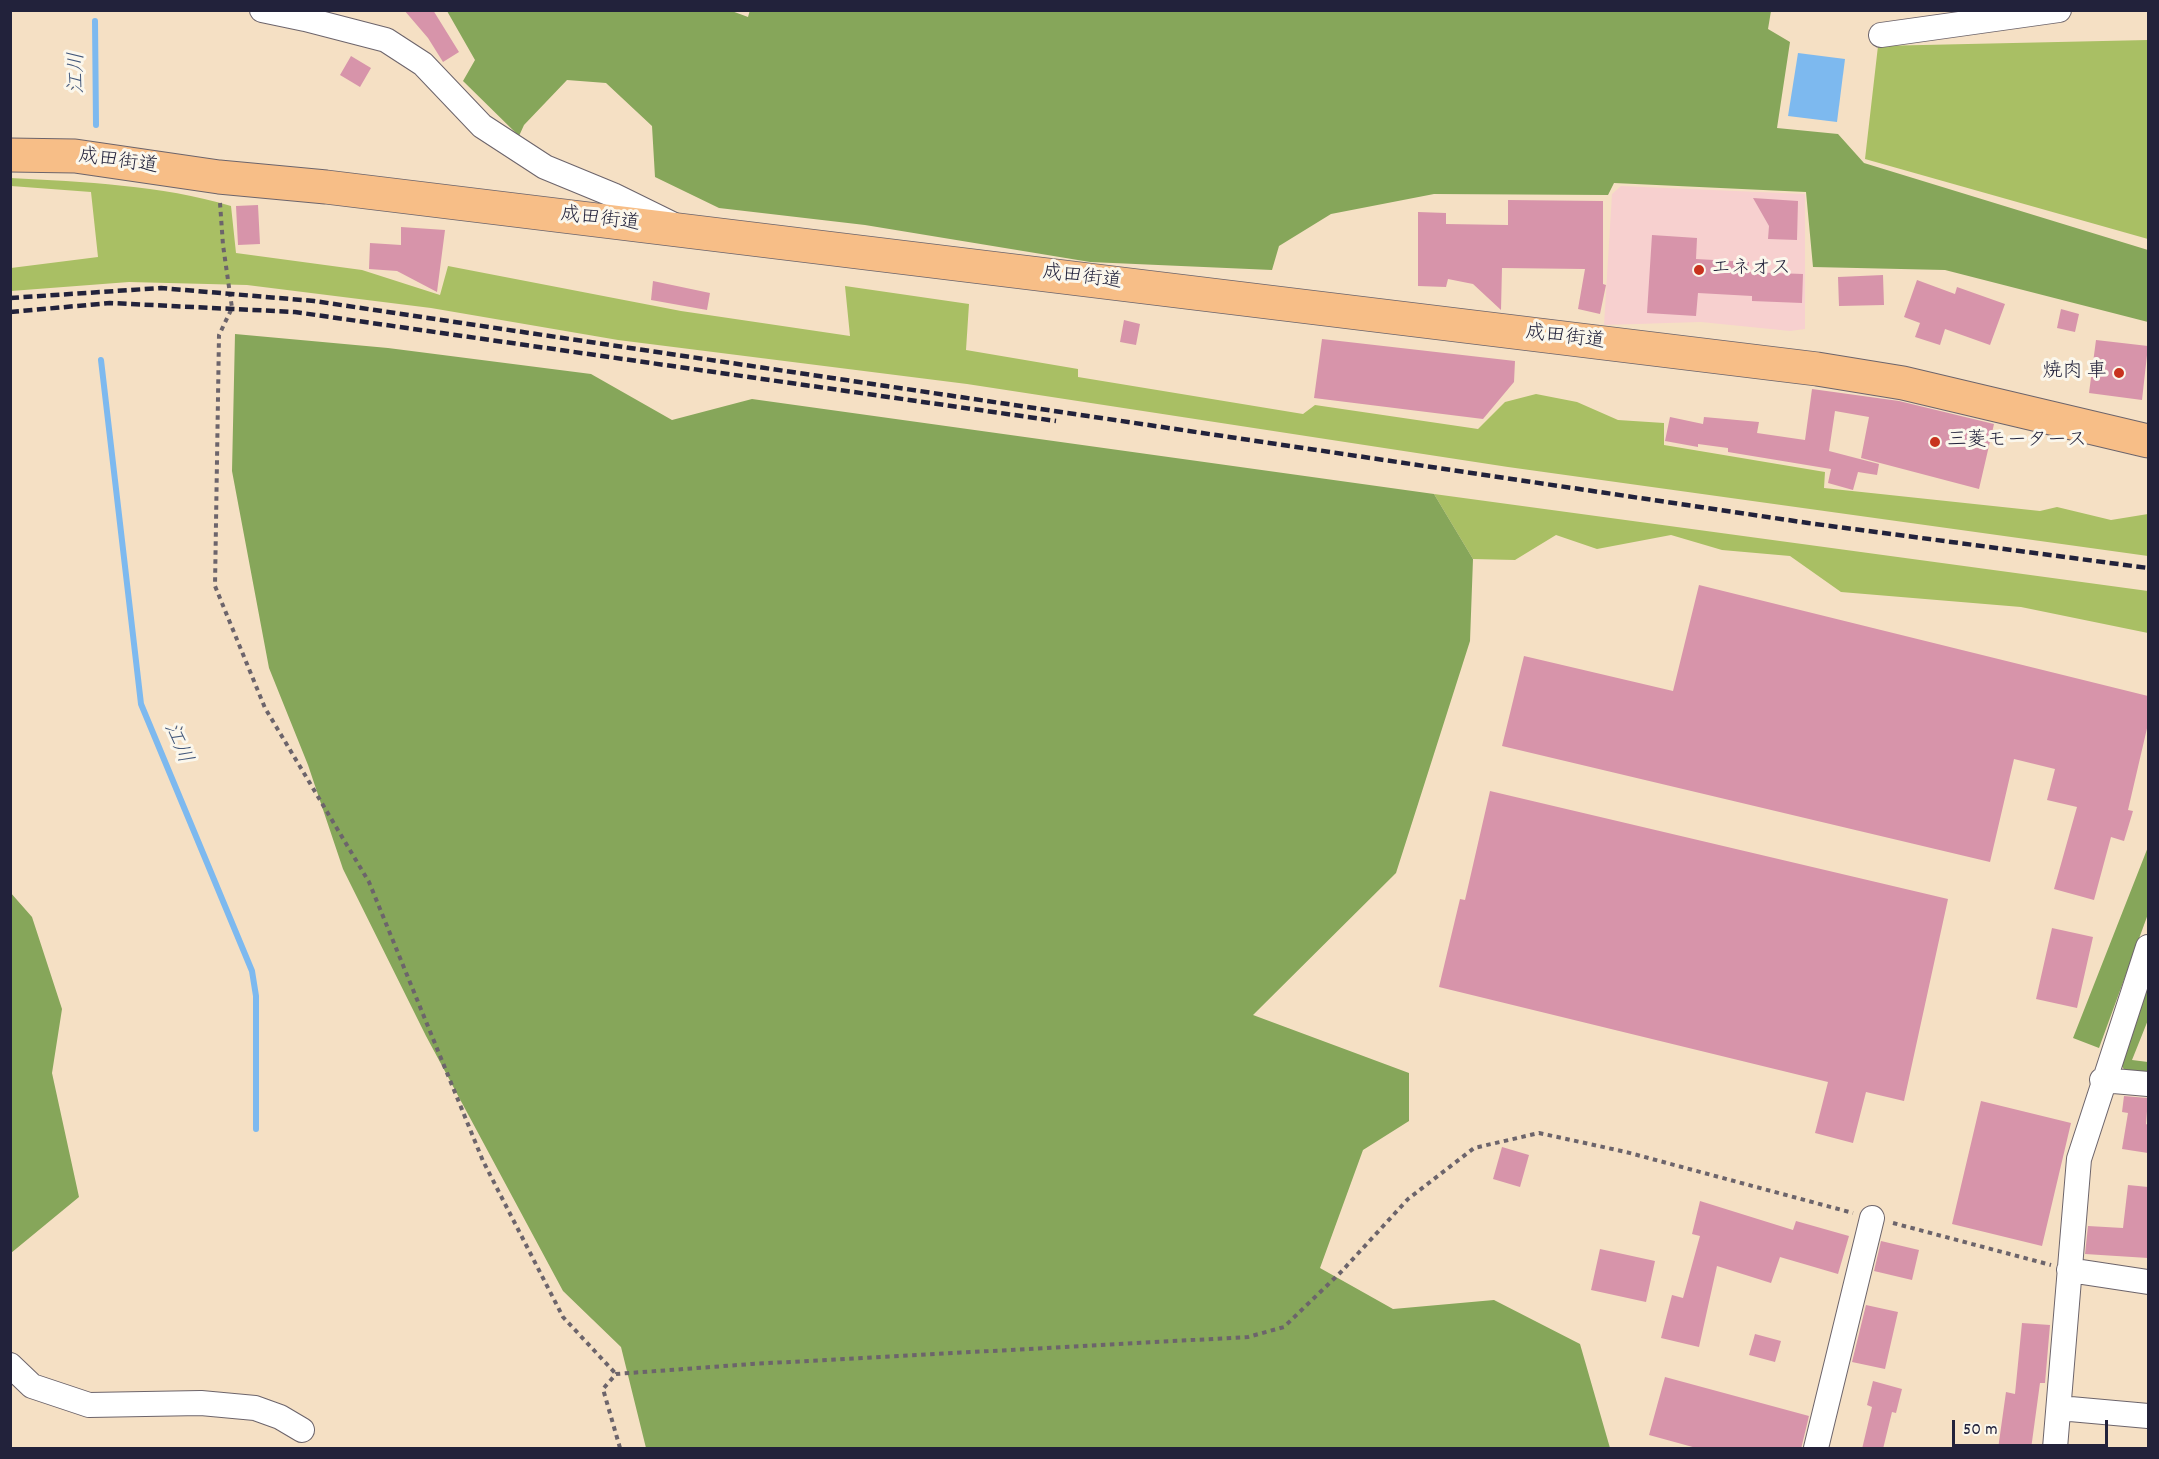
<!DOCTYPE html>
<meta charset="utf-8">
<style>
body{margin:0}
#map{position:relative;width:2159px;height:1459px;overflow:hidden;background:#f5e0c4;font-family:Dekko,sans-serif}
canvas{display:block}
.frame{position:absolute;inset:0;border:12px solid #22223b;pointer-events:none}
.scale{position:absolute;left:1952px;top:1420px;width:156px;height:27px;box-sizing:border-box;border:3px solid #22223b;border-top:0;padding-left:8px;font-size:18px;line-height:21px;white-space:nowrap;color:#22223b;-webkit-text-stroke:4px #fbf7ec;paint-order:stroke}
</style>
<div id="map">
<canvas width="2159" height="1459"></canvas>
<div class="frame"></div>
<div class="scale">50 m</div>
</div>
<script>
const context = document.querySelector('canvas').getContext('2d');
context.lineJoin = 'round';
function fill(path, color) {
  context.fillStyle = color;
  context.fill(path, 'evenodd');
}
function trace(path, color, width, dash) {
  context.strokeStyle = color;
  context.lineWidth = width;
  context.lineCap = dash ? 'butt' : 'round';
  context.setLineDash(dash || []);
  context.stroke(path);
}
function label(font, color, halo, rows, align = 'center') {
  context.font = font + ' Dekko,"Klee One",sans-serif';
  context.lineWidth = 6;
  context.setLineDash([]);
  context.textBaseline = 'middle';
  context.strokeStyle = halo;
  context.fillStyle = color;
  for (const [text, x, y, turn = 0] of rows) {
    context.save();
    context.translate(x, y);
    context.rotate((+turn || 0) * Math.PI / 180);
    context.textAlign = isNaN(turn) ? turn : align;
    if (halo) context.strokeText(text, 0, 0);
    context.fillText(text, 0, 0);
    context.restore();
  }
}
const built = new Path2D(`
 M1621 186 1805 194V329L1790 331 1701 322 1604 325 1612 194Z`);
const green = new Path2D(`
 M2148 40V239L1865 159 1878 46Z
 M10 178C84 182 161 185 231 206L236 253 362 270 440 295 448 266 681 311 850 336 845 286 969 304 966 350 1078 369V377L1303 414 1315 405 1478 429 1505 402 1536 394 1577 402 1618 420 1664 423V445L1825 472 1824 488 2040 511 2057 507 2111 520 2148 514V556L1508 467 967 384 618 340 431 308 247 285 129 282 11 291V268L98 257 91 192 11 186Z
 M1434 494 2148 591V633L2021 607 1841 592 1790 556 1722 550 1671 535 1597 549 1556 535 1515 560 1473 559Z`);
const forest = new Path2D(`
 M729 10 748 17 750 10 1771 11 1768 29 1790 42 1777 128 1838 134 1864 163 2148 250V322L1945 270 1813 267 1806 192 1614 183 1608 195 1434 194 1331 214 1279 246 1272 270 1090 262 865 225 719 208 655 177 652 126 606 83 567 80 524 125 519 136 463 81 475 60 447 11Z
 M235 334 388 348 591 374 672 420 752 399 1434 494 1473 559 1470 641 1396 873 1253 1015 1409 1073V1121L1363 1150 1320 1268 1393 1309 1494 1300 1580 1344 1610 1448H646L621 1347 563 1291 426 1036 343 869 308 765 269 668 232 471Z
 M2148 847V914L2099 1048 2073 1038Z
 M10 892 32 917 62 1009 52 1073 79 1197 11 1253Z
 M2148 974V1020L2132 1060 2148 1062V1073L2125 1071 2118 1060Z`);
const water = new Path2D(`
 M1798 53 1845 59 1837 122 1788 116Z`);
const stream = new Path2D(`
 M95 21 96 125
 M101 360 141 704 252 971 256 996V1129`);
const building = new Path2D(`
 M404 10H433L459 52 443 62 428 38Z
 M351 56 371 68 360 87 340 75Z
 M1753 198 1798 201 1797 240 1768 239 1769 226Z
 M1508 200 1603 201V284L1606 285 1600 314 1578 309 1585 269 1502 268 1501 310 1473 284 1448 279 1446 287 1418 286V212L1446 213V224L1508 225Z
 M258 205 260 244 238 245 236 206Z
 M401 227 445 230 437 292 397 271 369 269 370 243 401 245Z
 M1652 235 1697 238 1696 259 1749 262 1748 272 1803 274 1802 303 1752 301V296L1698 293 1696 316 1647 313Z
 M1883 275 1884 305 1839 306 1838 277Z
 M1917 280 1955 294 1957 287 2005 304 1990 345 1945 329 1940 345 1915 337 1920 323 1904 317Z
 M653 281 710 293 707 310 651 300Z
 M2061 309 2079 314 2075 332 2057 328Z
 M1124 320 1140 324 1136 345 1120 342Z
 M1322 339 1515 361 1514 382 1483 419 1314 398Z
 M2096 340 2148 346 2142 400 2089 393Z
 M1812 389 1899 401 1994 424 1979 489 1861 458 1869 417 1835 411 1829 451 1879 464 1877 475 1858 472 1853 490 1828 483 1831 469 1728 452V448L1698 444V447L1665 441 1670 417 1703 424 1704 417 1759 422 1757 433 1805 440Z
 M1699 585 2148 696V724L2128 810 2133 811 2124 841 2111 837 2094 900 2054 889 2077 807 2047 800 2055 769 2014 759 1990 862 1502 746 1524 656 1673 691Z
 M1490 791 1948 899 1904 1101 1866 1092 1853 1143 1815 1133 1828 1082 1439 987 1460 899 1465 900Z
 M2052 928 2093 937 2077 1008 2036 999Z
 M2124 1096 2148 1098 2146 1124 2148 1125V1153L2122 1149 2128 1113 2122 1112Z
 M1981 1101 2071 1123 2042 1246 1952 1224Z
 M1502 1147 1529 1155 1520 1187 1493 1179Z
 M2128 1185 2148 1187V1258L2085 1254 2088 1226 2123 1228Z
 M1700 1201 1793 1230 1796 1221 1849 1236 1838 1274 1780 1257 1771 1283 1717 1266 1699 1347 1661 1338 1672 1295 1683 1298 1700 1236 1692 1234Z
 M1881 1241 1919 1250 1912 1280 1874 1271Z
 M1600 1249 1655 1261 1646 1302 1591 1290Z
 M1866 1305 1898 1312 1885 1369 1852 1362Z
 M2022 1323 2050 1325 2045 1383H2040L2031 1449H1998L2006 1392 2015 1394Z
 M1755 1334 1781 1341 1775 1362 1749 1355Z
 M1665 1377 1809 1416 1801 1449H1700L1649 1435Z
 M1873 1381 1902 1389 1896 1413 1892 1412 1883 1449H1862L1872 1407 1867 1405Z`);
const path = new Path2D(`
 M220 203 223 245 232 308 219 335 215 586 265 708 369 882 483 1161 563 1317 616 1374
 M1893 1223 2051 1265
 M620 1448 603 1389 616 1374 752 1364 1248 1337 1284 1327 1341 1272 1408 1199 1474 1148 1539 1133 1626 1152 1853 1213`);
const minor = new Path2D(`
 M262 10 305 19 386 40 423 64 482 126 545 167 613 195 672 224
 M1881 35 2059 10
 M2102 1080 2148 1084
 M2069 1270 2148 1282
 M10 1365 32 1386 89 1405 201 1403 255 1408 280 1417 302 1430
 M2059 1408 2148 1416
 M1816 1448 1872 1218
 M2055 1448 2079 1159 2148 947`);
const highway = new Path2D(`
 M10 155 75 156 219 177 326 187 1817 369 1903 383 2148 441`);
const rail = new Path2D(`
 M10 298 161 288 314 301 1808 523 2148 568
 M10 312 110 303 295 312 1056 421`);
const markers = [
 [1699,270,6,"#c8321e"],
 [2119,373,6,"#c8321e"],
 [1935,442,6,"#c8321e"]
];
const streetNames = [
 ["成田街道",118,163,8],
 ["成田街道",600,221,7],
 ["成田街道",1082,279,7],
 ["成田街道",1565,339,7]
];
const poiNames = [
 ["エネオス",1711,270],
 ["焼肉 車",2107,373,"right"],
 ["三菱モータース",1947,442]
];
const waterNames = [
 ["江川",79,73,-90],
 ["江川",176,744,67]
];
fill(built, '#f7d0cf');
fill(green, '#a9bf64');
fill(forest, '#86a65a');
fill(water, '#7db9ef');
trace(stream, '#7db9ef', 6);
fill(building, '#d794aa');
trace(minor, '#6c646b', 26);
trace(highway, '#6c646b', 35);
trace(path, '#6c646b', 4, [4.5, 4.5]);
trace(minor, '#fff', 24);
trace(highway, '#f7be87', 33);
trace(rail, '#22223b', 4.5, [9, 4.5]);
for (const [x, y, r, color] of markers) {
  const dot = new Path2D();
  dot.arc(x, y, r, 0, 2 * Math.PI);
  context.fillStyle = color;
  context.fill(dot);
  trace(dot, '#fbf7ec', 2);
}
label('20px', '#22223b', '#fbf7ec', streetNames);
label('20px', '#22223b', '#fbf7ec', poiNames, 'left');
label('italic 21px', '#42577a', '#fbf7ec', waterNames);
</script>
